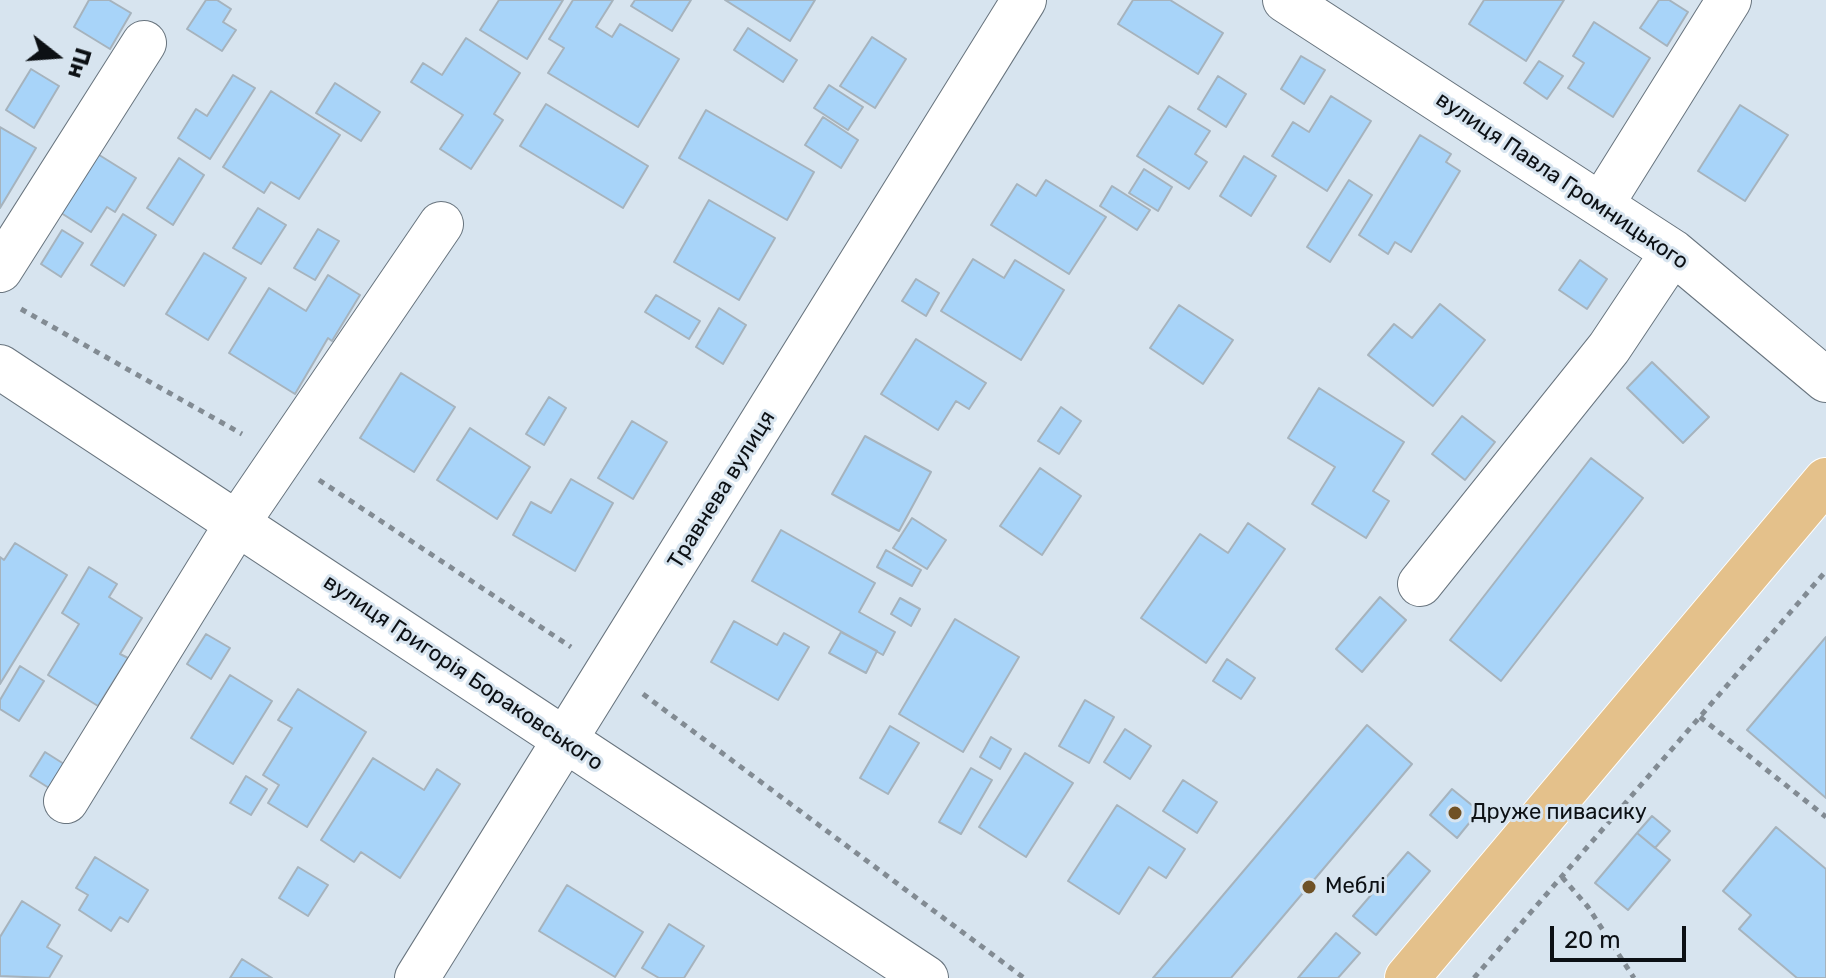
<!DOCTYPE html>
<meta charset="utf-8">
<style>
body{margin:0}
#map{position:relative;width:1826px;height:978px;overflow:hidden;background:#d7e4ef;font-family:Rubik,sans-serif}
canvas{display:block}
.north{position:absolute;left:16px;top:16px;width:80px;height:80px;-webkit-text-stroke:6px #d7e4ef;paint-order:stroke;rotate:107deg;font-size:22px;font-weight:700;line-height:32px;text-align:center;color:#0c1014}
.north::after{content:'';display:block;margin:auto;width:28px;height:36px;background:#0c1014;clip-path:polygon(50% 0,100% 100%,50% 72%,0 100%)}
.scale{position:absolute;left:1550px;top:926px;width:136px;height:36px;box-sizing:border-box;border:4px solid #0c1014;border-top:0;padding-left:10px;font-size:24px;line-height:28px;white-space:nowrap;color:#0c1014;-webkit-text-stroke:6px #d7e4ef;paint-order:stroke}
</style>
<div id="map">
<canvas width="1826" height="978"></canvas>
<div class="north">Пн</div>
<div class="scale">20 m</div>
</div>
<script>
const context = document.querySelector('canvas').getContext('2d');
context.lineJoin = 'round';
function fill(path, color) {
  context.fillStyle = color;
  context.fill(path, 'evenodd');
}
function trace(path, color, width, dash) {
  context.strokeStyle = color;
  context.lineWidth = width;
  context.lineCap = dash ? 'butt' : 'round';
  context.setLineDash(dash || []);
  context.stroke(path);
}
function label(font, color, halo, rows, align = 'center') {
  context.font = font + ' Rubik,sans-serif';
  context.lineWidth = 6;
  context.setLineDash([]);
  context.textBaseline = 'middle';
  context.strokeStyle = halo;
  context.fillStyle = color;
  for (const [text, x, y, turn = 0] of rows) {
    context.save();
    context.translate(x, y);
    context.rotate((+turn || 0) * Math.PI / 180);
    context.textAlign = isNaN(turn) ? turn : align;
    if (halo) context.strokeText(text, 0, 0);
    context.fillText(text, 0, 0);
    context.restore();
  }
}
const building = new Path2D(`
 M89 0H109L131 13 110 49 74 27Z
 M206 0H217L231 9 223 22 236 30 222 51 187 29Z
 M499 0H563L527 59 480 30Z
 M573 0H613L596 27 612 37 620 24 679 59 638 127 548 73 564 48 549 39Z
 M635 0H691L672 31 631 6Z
 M725 0H815L790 41Z
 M1133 0H1170L1223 33 1198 74 1118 24Z
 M1484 0H1564L1526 61 1469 24Z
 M1659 0H1669L1688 12 1667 46 1640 28Z
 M1594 22 1650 58 1613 117 1568 88 1584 63 1573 56Z
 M748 28 797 60 783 82 734 50Z
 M872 37 906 59 875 108 840 86Z
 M466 38 520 73 494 114 503 120 471 169 440 149 463 115 411 82 423 63 442 75Z
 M1301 56 1325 70 1304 104 1281 89Z
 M1539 61 1563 76 1547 99 1524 83Z
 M31 69 59 86 34 128 6 110Z
 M233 75 255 88 210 159 178 138 196 109 207 116Z
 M1218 76 1246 94 1226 127 1198 109Z
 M335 83 380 112 361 141 316 113Z
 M829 85 863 107 848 130 814 108Z
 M271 91 340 135 299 199 271 182 264 193 223 167Z
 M1331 96 1371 121 1327 191 1272 156 1293 122 1309 132Z
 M546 104 648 166 623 208 520 146Z
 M1740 105 1788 135 1745 201 1698 171Z
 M1169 106 1210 131 1195 154 1207 162 1189 189 1137 156Z
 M706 110 814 172 787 220 679 158Z
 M823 117 858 140 841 168 805 145Z
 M0 127 36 148 0 208Z
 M1420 135 1451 154 1446 162 1460 171 1411 252 1395 242 1388 254 1359 235Z
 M96 153 136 178 115 212 107 207 91 232 58 211Z
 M1244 156 1276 176 1251 216 1220 196Z
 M179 158 204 175 173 225 147 208Z
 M1144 169 1172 187 1158 211 1129 193Z
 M1046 180 1106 217 1069 274 991 225 1017 184 1036 196Z
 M1349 180 1372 195 1330 262 1307 247Z
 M1112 186 1150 210 1137 230 1100 206Z
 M709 200 775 238 739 300 674 262Z
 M258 208 286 225 261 264 233 248Z
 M123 214 156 235 124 286 91 265Z
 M318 229 339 241 315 280 294 268Z
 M62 230 83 243 61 277 41 264Z
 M204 253 246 278 208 340 166 314Z
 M973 259 1004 278 1015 260 1064 290 1021 360 941 311Z
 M1580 260 1607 279 1587 309 1559 290Z
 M328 275 360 295 332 341 328 338 295 394 229 353 269 288 306 311Z
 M916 279 939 293 926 316 902 301Z
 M656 295 700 321 689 339 645 312Z
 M1440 304 1485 340 1433 406 1368 355 1394 324 1412 338Z
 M1179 305 1233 340 1203 384 1150 348Z
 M719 308 746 325 723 364 696 347Z
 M916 339 986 383 969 409 956 401 938 430 881 394Z
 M1652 362 1709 417 1683 443 1627 388Z
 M401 373 455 407 414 472 360 438Z
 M1319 388 1404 442 1373 491 1389 501 1366 538 1312 504 1335 467 1288 438Z
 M549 397 566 408 544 445 526 434Z
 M1061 407 1081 421 1059 454 1038 441Z
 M1462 416 1495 442 1465 480 1432 454Z
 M632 421 667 442 633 499 598 478Z
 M470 428 530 467 497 519 437 480Z
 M865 436 931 472 899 531 832 494Z
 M1591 458 1643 498 1501 681 1450 640Z
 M1040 468 1081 496 1042 555 1000 526Z
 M571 479 613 503 575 571 513 535 531 502 551 513Z
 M912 518 946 540 927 569 893 548Z
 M1248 523 1285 549 1206 663 1141 618 1200 534 1228 553Z
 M781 530 875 583 859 612 895 632 883 655 752 581Z
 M15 543 67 575 0 684V557L4 560Z
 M886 550 921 570 912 586 877 567Z
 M89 567 117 584 109 597 142 618 120 654 128 658 98 706 48 675 79 624 62 613Z
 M1380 597 1406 620 1362 672 1336 649Z
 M900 598 920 609 911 626 891 614Z
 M955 619 1019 657 963 752 899 714Z
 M734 621 777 645 784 633 809 647 778 700 711 662Z
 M841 632 877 651 866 673 829 653Z
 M206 634 230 648 211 679 187 664Z
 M1826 637V798L1747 730Z
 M1227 659 1255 678 1241 699 1213 681Z
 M20 666 44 681 19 721 0 709V700Z
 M230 675 272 701 233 764 191 738Z
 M298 689 366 732 307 827 268 803 279 785 263 775 292 728 278 720Z
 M1085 700 1114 717 1089 763 1059 746Z
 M1367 725 1412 764 1231 978H1153Z
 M890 726 919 743 888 794 860 778Z
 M1125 729 1151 746 1130 779 1104 762Z
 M991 737 1011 749 1000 769 980 757Z
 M45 752 64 764 49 788 30 776Z
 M1025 753 1073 783 1026 857 979 827Z
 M373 758 424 790 437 769 460 784 400 878 361 852 354 862 321 840Z
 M971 768 992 780 961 834 939 822Z
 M246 776 267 789 251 815 230 803Z
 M1183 780 1217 802 1197 833 1163 811Z
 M1452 789 1479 811 1457 838 1430 815Z
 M1117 805 1185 849 1166 878 1149 867 1119 914 1068 881Z
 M1652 816 1670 831 1655 848 1637 833Z
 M1776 827 1826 869V978H1797L1739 929 1751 915 1723 891Z
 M1637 833 1670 860 1628 910 1595 883Z
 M1408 852 1430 871 1376 935 1353 916Z
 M95 857 148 890 128 922 120 917 111 931 79 910 88 895 76 888Z
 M298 867 328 885 308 916 279 898Z
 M567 885 643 932 615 977 539 931Z
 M22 901 60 925 47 947 62 956 49 978 0 976V937Z
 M669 924 704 946 684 978H659L642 968Z
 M1336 933 1360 953 1338 978H1298Z
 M242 959 272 978H230Z`);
const path = new Path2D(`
 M21 309 242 434
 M319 480 571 647
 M643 694 1024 978
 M1700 717 1826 817
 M1562 877 1588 907 1634 978
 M1474 978 1826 571`);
const minor = new Path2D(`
 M1285 0 1673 252 1826 380
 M1601 205 1729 0
 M0 270 144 43
 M0 367 926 978
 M1420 584 1609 348 1673 252
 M66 801 238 522 441 224
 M417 978 1024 0`);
const major = new Path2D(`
 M1407 978 1826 480`);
const markers = [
 [1455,813,8,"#705226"],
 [1309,887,8,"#705226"]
];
const streetNames = [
 ["вулиця Павла Громницького",1562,181,34],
 ["Травнева вулиця",722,490,-58],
 ["вулиця Григорія Бораковського",463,673,34]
];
const poiNames = [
 ["Друже пивасику",1471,813],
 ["Меблі",1325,887]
];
fill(building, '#a8d4f9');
trace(building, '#a6b3bd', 2);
trace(minor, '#68747e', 46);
trace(major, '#fff', 46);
trace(path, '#828b93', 5, [6, 6]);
trace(minor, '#fff', 44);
trace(major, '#e4c18b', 44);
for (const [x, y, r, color] of markers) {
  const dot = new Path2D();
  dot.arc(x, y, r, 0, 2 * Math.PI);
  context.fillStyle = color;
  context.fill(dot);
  trace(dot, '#d7e4ef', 3);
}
label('22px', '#0c1014', '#d7e4ef', streetNames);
label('22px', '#0c1014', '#d7e4ef', poiNames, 'left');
</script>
